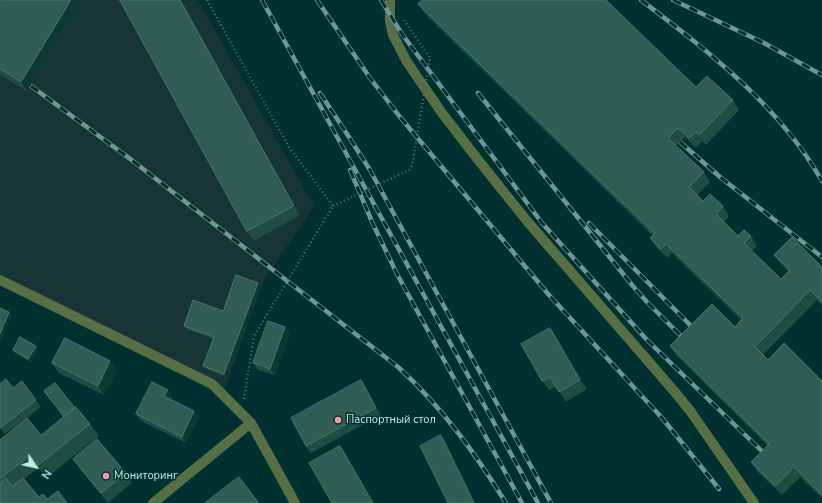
<!DOCTYPE html>
<meta charset="utf-8">
<style>
body{margin:0}
#map{position:relative;width:822px;height:503px;overflow:hidden;background:#00302f;font-family:"Nunito Sans",sans-serif}
canvas{display:block}
.north{position:absolute;left:16px;top:447px;width:40px;height:40px;-webkit-text-stroke:3px #00302f;paint-order:stroke;rotate:124deg;font-size:11px;font-weight:700;line-height:16px;text-align:center;color:#c5ecea}
.north::after{content:'';display:block;margin:auto;width:14px;height:18px;background:#c5ecea;clip-path:polygon(50% 0,100% 100%,50% 72%,0 100%)}
</style>
<div id="map">
<canvas width="822" height="503"></canvas>
<div class="north">N</div>
</div>
<script>
const context = document.querySelector('canvas').getContext('2d');
context.lineJoin = 'round';
function fill(path, color) {
  context.fillStyle = color;
  context.fill(path, 'evenodd');
}
function trace(path, color, width, dash) {
  context.strokeStyle = color;
  context.lineWidth = width;
  context.lineCap = dash ? 'butt' : 'round';
  context.setLineDash(dash || []);
  context.stroke(path);
}
function label(font, color, halo, rows, align = 'center') {
  context.font = font + ' "Nunito Sans",sans-serif';
  context.lineWidth = 3;
  context.setLineDash([]);
  context.textBaseline = 'middle';
  context.strokeStyle = halo;
  context.fillStyle = color;
  for (const [text, x, y, turn = 0] of rows) {
    context.save();
    context.translate(x, y);
    context.rotate((+turn || 0) * Math.PI / 180);
    context.textAlign = isNaN(turn) ? turn : align;
    if (halo) context.strokeText(text, 0, 0);
    context.fillText(text, 0, 0);
    context.restore();
  }
}
const built = new Path2D(`
 M0 0H198L314 206 264 280 224 391 0 274Z`);
const path = new Path2D(`
 M404 20 430 58
 M244 399 254 336`);
const service = new Path2D(`
 M390 0V21L393 35 407 62 442 113 479 161 527 221 674 391 691 412 754 503`);
const minor = new Path2D(`
 M0 280 212 384 251 423 295 503
 M153 503 251 423`);
const rail = new Path2D(`
 M262 0 538 503
 M317 0 370 78 400 117 549 295 663 419 719 489
 M381 0 402 34 542 223 647 340 770 459
 M641 0C709 52 779 105 822 181
 M673 0 764 43 822 75
 M31 86 129 158 398 367C442 407 475 453 506 503
 M320 93 349 137 370 170 551 503
 M478 93 632 285 647 302 689 344
 M680 142 720 177 822 257
 M350 170 373 224 397 274 522 503
 M589 223 699 334`);
const pathBridge = new Path2D(`
 M207 0 289 147 333 206 254 336
 M333 206 409 170 412 166 430 58`);
const wall = new Path2D(`
 M0 0H83L27 91 0 75Z
 M120 0H182L300 215 254 241 247 231Z
 M418 4 696 87 733 100 739 110 706 145 702 141 696 148 685 137 676 146 704 172 710 182 697 195 703 201 723 206 729 216 724 222 738 236H751L757 246 752 251 781 279 788 271 781 264 774 255 822 267V305L817 300 763 355 768 360 822 381V498L800 477 782 495 758 472 751 462 768 446 677 356 670 346 735 327 741 320 672 253 668 258 657 248 650 238 653 236 425 14Z
 M260 286 226 377 206 369 203 366 213 339 186 329 184 326 223 311Z
 M290 334 275 375 258 370 253 363Z
 M557 337 587 389 566 402 556 387 549 390 542 381Z
 M36 346 38 349 31 362 15 353 13 350Z
 M110 361 117 371 104 395 59 373 52 363Z
 M361 380 366 387 381 415 311 453 306 446Z
 M168 390 172 396 171 399 199 417 186 443 141 421 136 414Z
 M44 391 75 408 90 424 99 436 46 478 39 468 24 479 39 497 67 503H0V440L41 435 64 417Z
 M36 400 41 407 5 434 0 428Z
 M73 459 126 473 132 483 108 503 80 469Z`);
const shadedWall = new Path2D(`
 M71 0H83L27 91 21 82Z
 M180 0H182L300 215 294 206Z
 M258 283 260 286 226 377 224 374Z
 M9 312 12 315 0 343V334Z
 M285 327 290 334 275 375 270 369Z
 M550 328 557 337 587 389 580 380Z
 M36 346 38 349 31 362 28 359Z
 M110 361 117 371 104 395 98 386Z
 M361 380 366 387 381 415 376 408Z
 M168 390 172 396 169 403 164 396Z
 M194 411 199 417 186 443 182 437Z
 M441 435 446 442 476 503H474Z
 M340 446 345 452 374 503H373Z`);
const building = new Path2D(`
 M0 0H71L21 82 0 69Z
 M120 0H180L294 206 247 231Z
 M422 0H606L696 87 707 76 733 100 699 135 696 132 689 138 678 128 668 138 704 172 689 187 703 201 710 194 723 206 716 214 738 236 744 230 751 236 744 243 781 279 790 270 774 255 792 237 822 267V302L810 290 755 347 768 360 784 343 822 381V495L794 467 775 486 751 462 769 444 670 346 712 304 735 327 743 318 666 244 661 249 650 238 655 234 418 4Z
 M236 275 258 283 224 374 203 366 214 337 184 326 193 300 223 311Z
 M0 308 9 312 0 334Z
 M268 321 285 327 270 369 253 363Z
 M550 328 580 380 559 392 550 377 542 381 521 344Z
 M20 337 36 346 28 359 13 350Z
 M65 338 110 361 98 386 52 363Z
 M6 379 13 388 22 381 36 400 0 428V384Z
 M361 380 376 408 306 446 291 418Z
 M152 382 168 390 164 396 194 411 182 437 136 414Z
 M55 383 75 408 64 417 44 391Z
 M76 407 90 424 38 465 30 455 0 479V440L27 418 41 435Z
 M441 435 474 503H448L420 446Z
 M97 439 126 473 101 493 73 459Z
 M340 446 373 503H332L309 463Z
 M239 477 258 502 257 503H205Z
 M6 478 12 486 23 478 39 497 43 494 47 499 58 491 67 503H1L0 502V483Z`);
const markers = [
 [338,420,4,"#f49aa4"],
 [106,476,4,"#f49aa4"]
];
const poiNames = [
 ["Паспортный стол",346,420],
 ["Мониторинг",114,476]
];
fill(built, '#173535');
trace(path, '#497574', 2.5, [1, 3]);
trace(service, '#576f46', 10);
trace(minor, '#576f46', 10);
trace(rail, '#6c9796', 4.5);
trace(rail, '#00302f', 3, [9]);
trace(pathBridge, '#497574', 2.5, [1, 3]);
fill(wall, '#1f4d42');
fill(shadedWall, '#0b3a33');
fill(building, '#305e54');
trace(building, '#48746b', 1);
for (const [x, y, r, color] of markers) {
  const dot = new Path2D();
  dot.arc(x, y, r, 0, 2 * Math.PI);
  context.fillStyle = color;
  context.fill(dot);
  trace(dot, '#00302f', 1.5);
}
label('11px', '#c5ecea', '#00302f', poiNames, 'left');
</script>
